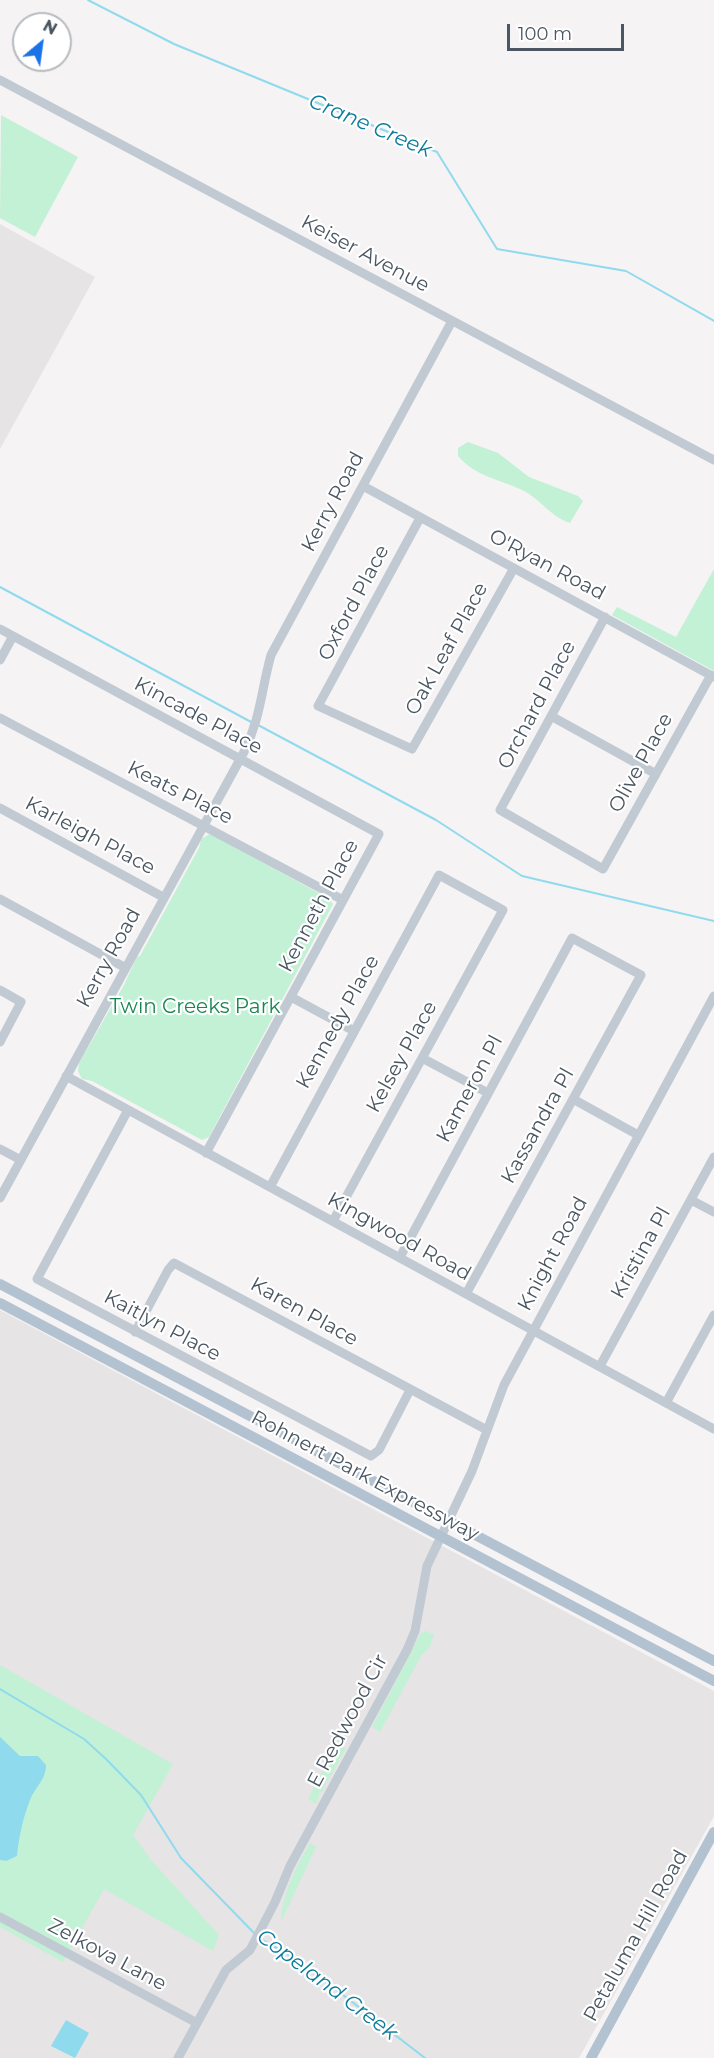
<!DOCTYPE html>
<style>
body{margin:0}
#map{position:relative;width:714px;height:2058px;overflow:hidden;background:#f5f3f3;font-family:Montserrat,sans-serif}
canvas{display:block}
.north{position:absolute;left:12px;top:12px;width:60px;height:60px;box-sizing:border-box;background:#fff;border:2px solid #b7bbc0;border-radius:50%;rotate:29deg;font-size:16px;font-weight:700;line-height:24px;text-align:center;color:#4a5661}
.north::after{content:'';display:block;margin:auto;width:21px;height:27px;background:#1a73e8;clip-path:polygon(50% 0,100% 100%,50% 72%,0 100%)}
.scale{position:absolute;left:507px;top:24px;width:117px;height:27px;box-sizing:border-box;border:3px solid #4a5661;border-top:0;padding-left:8px;font-size:18px;line-height:21px;white-space:nowrap;color:#4a5661;-webkit-text-stroke:4px #fff;paint-order:stroke}
</style>
<div id="map">
<canvas width="714" height="2058"></canvas>
<div class="north">N</div>
<div class="scale">100 m</div>
</div>
<script>
const context = document.querySelector('canvas').getContext('2d');
context.lineJoin = 'round';
function fill(path, color) {
  context.fillStyle = color;
  context.fill(path, 'evenodd');
}
function trace(path, color, width, dash) {
  context.strokeStyle = color;
  context.lineWidth = width;
  context.lineCap = dash ? 'butt' : 'round';
  context.setLineDash(dash || []);
  context.stroke(path);
}
function label(font, color, halo, rows, align = 'center') {
  context.font = font + ' Montserrat,sans-serif';
  context.lineWidth = 4.5;
  context.setLineDash([]);
  context.textBaseline = 'middle';
  context.strokeStyle = halo;
  context.fillStyle = color;
  for (const [text, x, y, turn = 0] of rows) {
    context.save();
    context.translate(x, y);
    context.rotate((+turn || 0) * Math.PI / 180);
    context.textAlign = isNaN(turn) ? turn : align;
    if (halo) context.strokeText(text, 0, 0);
    context.fillText(text, 0, 0);
    context.restore();
  }
}
const education = new Path2D(`
 M0 224 95 277 0 449Z
 M0 1310 714 1691V1816L579 2058H0Z`);
const green = new Path2D(`
 M1 115 78 157 35 237 0 218Z
 M468 442 498 453 529 477 578 496 583 501 570 523C551 517 541 500 524 491 500 479 476 477 458 456V448Z
 M714 569V671L612 615 617 607 676 637Z
 M210 834 328 898 333 904 209 1137 202 1140 92 1081 82 1079 78 1071 79 1063 124 985 137 957 140 956 199 848 201 839Z
 M426 1631 434 1635 429 1648 421 1656 380 1732 372 1727 421 1633Z
 M0 1665 173 1764 133 1835 151 1860 219 1935 213 1951 104 1889 63 1962 0 1927Z
 M337 1744 346 1748 340 1759H338L339 1761 334 1771H331L333 1773 326 1782 322 1793 320 1792 316 1804 308 1799Z
 M310 1843 316 1847 281 1922C282 1893 296 1868 310 1843Z`);
const water = new Path2D(`
 M0 1737 20 1756H38L46 1765C46 1780 35 1787 30 1800 23 1818 19 1836 17 1856L6 1861 0 1860Z
 M66 2020 89 2033 75 2058 51 2046Z`);
const stream = new Path2D(`
 M88 0 174 44 437 152 497 249 626 271 714 321
 M0 587 253 723
 M258 725 436 820 522 876 714 921
 M0 1689 84 1739 106 1759 141 1795 181 1858 256 1935
 M260 1939 295 1958 425 2058`);
const minor = new Path2D(`
 M0 80 714 460
 M363 486 714 677
 M420 518 318 706 412 749 514 568
 M605 617 500 810 603 869 711 675
 M0 629 379 834 206 1153
 M0 660 13 636
 M551 716 656 774
 M0 718 343 900
 M0 808 163 897
 M0 899 124 967
 M0 990 21 1002 0 1042
 M291 997 354 1031
 M422 1058 488 1093
 M66 1076 714 1429
 M573 1099 638 1135
 M128 1110 37 1279 371 1456 379 1450 410 1390
 M0 1149 21 1160
 M270 1187 439 875 503 910 333 1221
 M0 1198 244 752C261 717 261 691 271 655L452 321
 M691 1200 714 1212
 M400 1257 572 938 641 975 466 1294
 M135 1332 168 1270 174 1263 487 1430
 M600 1366 714 1157
 M666 1403 714 1315
 M0 1917 197 2023
 M178 2058 226 1970 250 1950 275 1902 290 1866 407 1650 415 1631 427 1566 472 1471 504 1385 714 996`);
const major = new Path2D(`
 M0 1284 714 1661
 M0 1303 714 1681
 M591 2058 714 1832`);
const streetNames = [
 ["Keiser Avenue",365,254,28],
 ["Kerry Road",333,502,-62],
 ["O'Ryan Road",547,565,28],
 ["Oxford Place",354,603,-62],
 ["Oak Leaf Place",447,649,-61],
 ["Orchard Place",537,705,-62],
 ["Kincade Place",198,716,28],
 ["Olive Place",641,763,-61],
 ["Keats Place",180,793,27],
 ["Karleigh Place",90,836,28],
 ["Kenneth Place",319,906,-62],
 ["Kerry Road",109,958,-61],
 ["Kennedy Place",338,1022,-61],
 ["Kelsey Place",402,1057,-61],
 ["Kameron Pl",470,1089,-62],
 ["Kassandra Pl",538,1126,-61],
 ["Kingwood Road",399,1237,29],
 ["Kristina Pl",641,1253,-61],
 ["Knight Road",553,1254,-62],
 ["Karen Place",304,1312,29],
 ["Kaitlyn Place",162,1326,28],
 ["Rohnert Park Expressway",365,1476,28],
 ["E Redwood Cir",348,1721,-62],
 ["Petaluma Hill Road",636,1936,-61],
 ["Zelkova Lane",107,1955,28]
];
const parkNames = [
 ["Twin Creeks Park",195,1007]
];
const waterNames = [
 ["Crane Creek",370,126,23],
 ["Copeland Creek",327,1985,37]
];
fill(education, '#e6e4e5');
fill(green, '#c3f1d5');
fill(water, '#90daee');
trace(stream, '#90daee', 2);
trace(minor, '#c1cad2', 9);
trace(major, '#b3c2d1', 10);
label('20px', '#4a5661', '#fff', streetNames);
label('20px', '#17864f', '#fff', parkNames);
label('italic 21px', '#0c7c9b', '#fff', waterNames);
</script>
